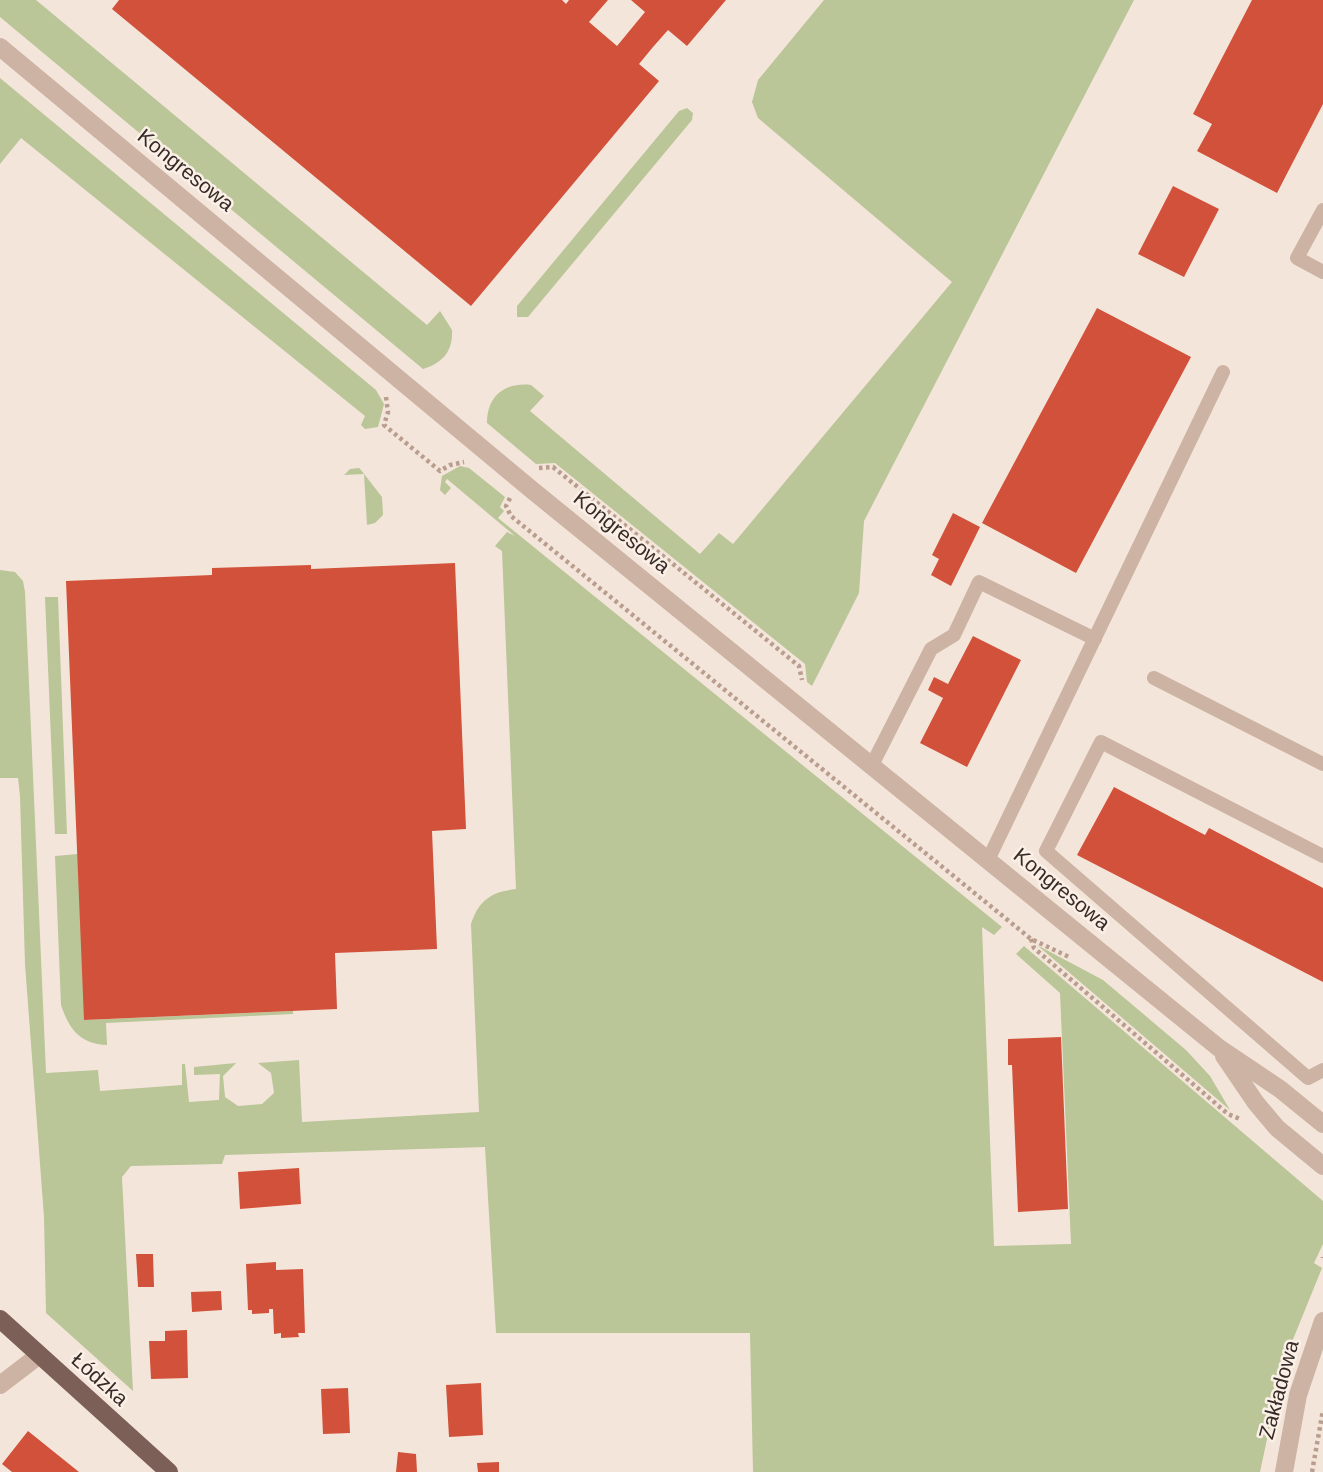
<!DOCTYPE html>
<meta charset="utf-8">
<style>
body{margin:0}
canvas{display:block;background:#f4e5da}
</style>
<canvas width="1323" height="1472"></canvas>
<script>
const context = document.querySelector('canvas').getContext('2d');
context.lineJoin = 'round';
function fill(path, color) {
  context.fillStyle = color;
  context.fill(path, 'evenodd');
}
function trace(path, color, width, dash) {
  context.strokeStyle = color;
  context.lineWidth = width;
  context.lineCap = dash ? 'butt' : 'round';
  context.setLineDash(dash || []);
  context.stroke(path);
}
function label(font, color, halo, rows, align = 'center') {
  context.font = font + ' Helvetica,sans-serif';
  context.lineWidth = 5;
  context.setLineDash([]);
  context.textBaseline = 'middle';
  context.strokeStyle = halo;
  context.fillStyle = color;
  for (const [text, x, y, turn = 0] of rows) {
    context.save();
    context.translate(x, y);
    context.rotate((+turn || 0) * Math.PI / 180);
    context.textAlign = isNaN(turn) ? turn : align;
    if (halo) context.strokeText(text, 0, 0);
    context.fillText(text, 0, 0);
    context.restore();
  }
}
const green = new Path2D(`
 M0 0H36L427 325 440 311 452 330C453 351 443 363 423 369L0 17Z
 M824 0H1134L864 521 859 593 812 686 807 682 805 664 555 463 536 464 487 423C487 396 505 382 531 385L544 396 530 411 700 554 719 533 733 544 952 282 758 118 752 102 758 80Z
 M0 78 376 390 384 404 378 427 365 429 361 425 365 416 21 138 0 164Z
 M687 108 693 113 692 120 528 317H517V306L679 111Z
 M460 466 469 468 505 497 500 507 504 511 498 518 1002 927 994 935 982 927 994 1246 1071 1244 1060 993 1016 954 1024 946 1323 1201V1244L1314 1263 1322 1268 1283 1364 1260 1472H753L750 1333H496L485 1147 225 1155 222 1164 131 1166 122 1177 133 1391 46 1313 44 1217 25 964 20 796 18 778H0V570L15 572 23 581 25 592 46 1073 98 1070 100 1091 182 1085V1064H185L189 1102 219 1100 220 1074 194 1075V1067L236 1063 223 1076 225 1097 238 1106 262 1104 274 1093 271 1073 258 1063 299 1060 302 1122 479 1112 471 924C479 900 491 892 516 889L502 551 495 546 507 532 515 536 447 479 445 482 451 488 445 495 440 490 442 476Z
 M359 468 361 470 382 497 383 515 375 523 367 525 364 474 344 475 350 469Z
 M45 597H58L67 834H55Z
 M78 854 85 1020 293 1011V1014L106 1023 107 1045C80 1044 69 1029 61 1005L55 856Z
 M1037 945 1103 980 1186 1050 1210 1076 1230 1110Z`);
const building = new Path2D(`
 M119 0H562L566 4 569 0H608L589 22 617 46 645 12 631 0H726L687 46 668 30 653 47 639 64 659 81 471 306 112 9Z
 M1252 0H1323V104L1277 193 1197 151 1212 124 1193 114Z
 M1173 186 1219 209 1184 277 1138 254Z
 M1097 308 1191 357 1076 573 982 523Z
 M953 513 980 527 951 586 931 575 939 559 932 555Z
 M455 563 466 829 432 831 437 949 335 953 337 1009 84 1020 66 581 212 575V568L311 565V569Z
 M973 636 1021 660 967 767 920 743 943 698 928 690 934 677 948 684Z
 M1114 787 1205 835 1209 828 1323 888V982L1077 855Z
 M1061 1037 1068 1209 1018 1212 1012 1065H1008V1039Z
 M299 1168 301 1204 240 1209 238 1172Z
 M136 1254H153L154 1287H138Z
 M276 1262V1270L303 1269 305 1333H298L299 1337 281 1338V1333L274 1334 273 1309H269V1313L252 1314V1310H248L246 1264Z
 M221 1291 222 1310 192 1312 191 1292Z
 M187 1330 188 1378 151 1379 149 1341H165V1331Z
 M481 1383 483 1435 449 1437 446 1385Z
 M348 1388 350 1433 323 1434 321 1389Z
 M28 1431 79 1472H12L2 1464Z
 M398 1452 416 1454 417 1472H396Z
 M499 1462V1472H478L477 1463Z`);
const path = new Path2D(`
 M386 397 388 412 384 425 440 471 450 465 464 462
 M539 468 553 467 799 666 802 680
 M510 498 506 506 511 516 1031 939 1069 957
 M1031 939 1034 948 1228 1114 1240 1119
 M1323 1257V1258
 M1312 1472 1323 1410`);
const service = new Path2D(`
 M1323 210 1297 258 1323 272
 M1154 678 1323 764
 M872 765 931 649 954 635 979 582 1095 639
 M1323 856 1101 742 1046 851 1308 1078 1323 1070
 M988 860 1223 372`);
const minor = new Path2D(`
 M0 1385 38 1356
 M1284 1472 1298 1395 1323 1321`);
const tertiary = new Path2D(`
 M0 47 532 490 1219 1048 1280 1089 1323 1124
 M1224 1056 1256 1103 1277 1128 1323 1166`);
const primary = new Path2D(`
 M0 1319 169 1472`);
const streetNames = [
 ["Kongresowa",185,171,39],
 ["Kongresowa",621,533,39],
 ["Kongresowa",1061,890,39],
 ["Łódzka",99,1380,42],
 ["Zakładowa",1280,1390,-75]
];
fill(green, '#bac598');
fill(building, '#d2513a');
trace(path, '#b99d8e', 4.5, [3.5, 3.5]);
trace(service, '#cdb3a4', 14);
trace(minor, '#cdb3a4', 18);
trace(tertiary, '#cdb3a4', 18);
trace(primary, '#7c5f56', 18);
label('21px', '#382b27', '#fbf0e7', streetNames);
</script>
